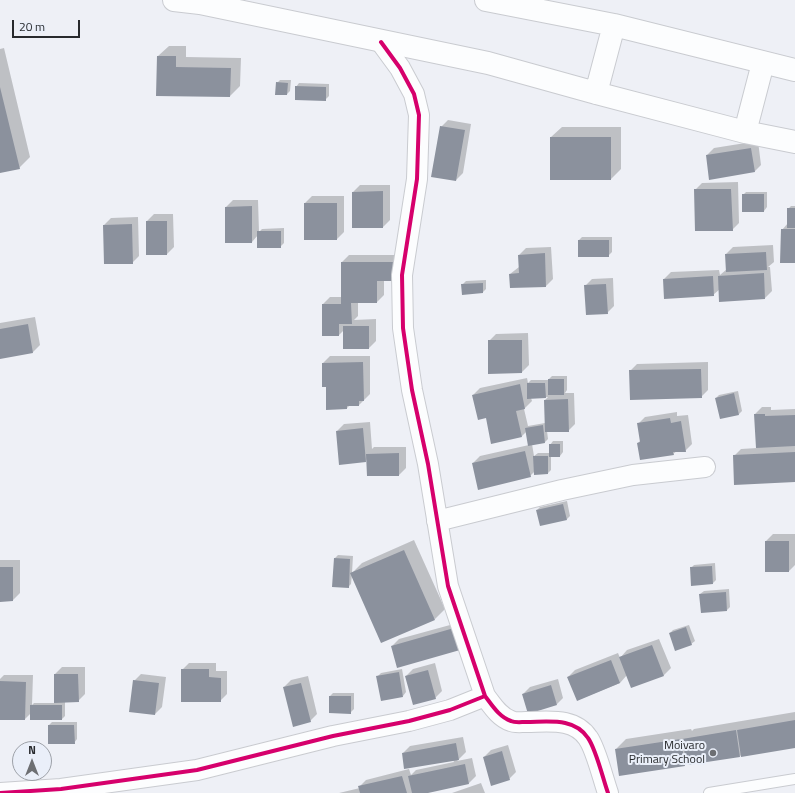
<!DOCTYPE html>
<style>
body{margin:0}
#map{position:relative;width:795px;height:793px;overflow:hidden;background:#eef0f6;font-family:"Titillium Web",sans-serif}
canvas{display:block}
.north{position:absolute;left:12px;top:741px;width:40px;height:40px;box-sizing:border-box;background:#eaeff9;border:1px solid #9ca0a7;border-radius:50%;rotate:0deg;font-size:11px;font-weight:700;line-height:16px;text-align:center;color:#282a2d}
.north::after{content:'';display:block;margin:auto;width:14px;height:18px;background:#6d6f73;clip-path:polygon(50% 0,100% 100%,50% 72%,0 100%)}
.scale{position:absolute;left:12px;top:20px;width:68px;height:18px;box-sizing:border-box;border:2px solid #282a2d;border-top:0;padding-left:5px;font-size:12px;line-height:14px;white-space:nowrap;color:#282a2d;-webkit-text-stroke:3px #eaeff9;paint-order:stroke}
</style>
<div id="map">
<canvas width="795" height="793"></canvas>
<div class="north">N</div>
<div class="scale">20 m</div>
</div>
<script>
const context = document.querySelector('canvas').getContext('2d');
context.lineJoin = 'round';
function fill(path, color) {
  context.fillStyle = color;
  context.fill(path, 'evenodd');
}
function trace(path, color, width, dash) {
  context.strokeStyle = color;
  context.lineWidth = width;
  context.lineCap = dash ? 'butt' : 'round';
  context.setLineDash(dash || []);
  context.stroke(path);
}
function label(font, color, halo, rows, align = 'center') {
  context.font = font + ' "Titillium Web",sans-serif';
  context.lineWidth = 4;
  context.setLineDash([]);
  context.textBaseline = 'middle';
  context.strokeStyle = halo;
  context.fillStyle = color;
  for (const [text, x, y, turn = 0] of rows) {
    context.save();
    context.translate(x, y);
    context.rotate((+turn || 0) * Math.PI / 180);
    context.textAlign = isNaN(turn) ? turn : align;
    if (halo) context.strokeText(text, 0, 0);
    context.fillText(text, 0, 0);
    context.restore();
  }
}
const shadow = new Path2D(`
 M169 46H186V57L241 58 240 86 230 96 157 95 158 56Z
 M4 48 30 157 19 168 0 172V49Z
 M280 80H291L290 91 287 94 277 83Z
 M299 83 329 84V96L325 100 296 87Z
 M448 120 471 124 463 173 456 180 441 127Z
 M562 127H621V169L611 179 551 137Z
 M758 141 761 165 754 172 707 155 714 148Z
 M738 182 739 223 732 230 695 190 702 183Z
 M360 185H390V220L383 227 353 192Z
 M746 192H767V207L764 211 743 195Z
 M312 196H344V232L337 239H305V203Z
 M233 200H258L259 232 262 229 284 228V243L280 247 258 235 252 242 226 207Z
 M791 206H795V262L782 230 788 223V209Z
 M154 214H173L174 247 167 254 147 221Z
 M138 217 139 256 132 263 104 225 111 218Z
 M582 237H612V252L608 256 579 240Z
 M773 245 774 262 768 267H770L772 291 765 298 720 289 713 295 664 279 671 272 719 270 720 275 727 269 726 254 733 247Z
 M551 247 553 279 546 286 511 287 510 274 519 267V255L526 248Z
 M349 255H400V273L384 280V295L377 302H358V316L354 320 376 319V341L369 348 344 330 339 335 323 304 330 297H342V262Z
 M613 278 614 306 607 313 585 286 592 279Z
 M486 280V289L483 292 462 285 466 281Z
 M35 317 40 345 33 352 0 358V323Z
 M528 333 529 365 522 372 489 373V341L496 334Z
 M330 356H370V394L359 405H350L347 408 327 386 323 363Z
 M708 362V390L701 397 630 371 637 364Z
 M552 376H567V390L565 393H574L575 424 568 431H547L548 439 545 442 532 444 534 456 538 453H550V445L553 441H563V452L560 456H551V470L548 473 535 471 530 476 473 463 480 456 529 445 527 431 522 436 492 443 487 417 473 395 480 388 527 378 528 383 531 380H548ZM548 397 545 400V423L528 426 524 409 532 401 531 398Z
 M738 391 742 411 739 414 721 418 716 398 719 395Z
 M762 407H771V410L795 409V481L734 456 741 449 757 448 755 414Z
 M677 412V416L688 415 692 444 685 451H677L673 454 638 443 641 440 638 424 645 417Z
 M370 422 372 449 374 447H406V468L399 475 367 459 366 461 337 431 344 424Z
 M567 501 570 516 567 519 541 525 537 510 540 507Z
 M773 534H795V565L789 571H766V541Z
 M414 540 445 609 435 619 352 574 351 584 348 587 333 586 335 558 338 555 353 556 352 573 362 563Z
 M0 560H20V593L13 600 0 601Z
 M715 563 716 580 713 583 691 568 694 565Z
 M729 589 730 607 727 610 700 594 704 591Z
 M461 622 467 642 392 646 399 639Z
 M689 625 695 641 691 644 670 633 673 630Z
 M659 639 671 668 664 675H627L620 683 578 700 568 677 575 670 618 653 620 658 627 650Z
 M189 663H216V671H227V694L220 701 182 670Z
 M435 663 442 691 435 698 406 676 413 669Z
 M62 667H85V694L78 701 65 702V716L62 719 31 713 25 719H0V679L4 675H33L32 705 34 703H55V674Z
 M402 669 406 692 403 696 377 677 381 673Z
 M141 674 166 677 162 707 155 714 134 681Z
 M308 676 317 714 310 721 284 687 291 680Z
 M558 679 563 698 557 704 523 694 530 687Z
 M333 693H354V709L350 713 330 696Z
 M795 712V747L687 764V763L685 765 620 775 616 749 626 739 691 729 692 731 694 729Z
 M52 722H77V739L74 743 49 725Z
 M463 737 466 752 457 761 472 758 476 776 469 783 423 793H339L360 788 359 787 366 780 409 769 411 775 416 770 454 762 453 760 403 753 410 746Z
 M508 745 516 772 509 779 484 757 491 750Z
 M481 783 485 793H452Z`);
const building = new Path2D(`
 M157 56H176V67L231 68 230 97 156 96Z
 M276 82 288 83 287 95H275Z
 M295 86 326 87V101L295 100Z
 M0 87 20 169 0 173Z
 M440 126 465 130 456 181 431 177Z
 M550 137H611V180H550Z
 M751 148 755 172 709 180 706 155Z
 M694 189H731L733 231H695Z
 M383 191V228H352V192Z
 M742 194H764V212H742Z
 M304 203H337V240H304Z
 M252 206V243H225V207Z
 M787 208H795V228H787Z
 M146 221H167V255H146Z
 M132 224 133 264H104L103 225Z
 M781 229H795V263H780Z
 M257 231H281V248H257Z
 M578 240H609V257H578Z
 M766 252 767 270 726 272 725 254Z
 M545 253 546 287 510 288 509 274 519 273 518 255Z
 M341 262H393V281H377V303H351L352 324H339V336H322V304H341Z
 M764 273 765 299 719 302 718 276Z
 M713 276 714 296 664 299 663 279Z
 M483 283V293L462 295 461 284Z
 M606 284 608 314 586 315 584 285Z
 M28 324 33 353 0 359V329Z
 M343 326H369V349H343Z
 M488 340H522V373L488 374Z
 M363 362 364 401H359V406H347V409L326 410V387H322V363Z
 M701 369 702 398 630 400 629 370Z
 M548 379H564V395H548Z
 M527 383H545L546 398 527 399Z
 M520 384 525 409 516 411 522 437 491 444 486 418 478 420 472 395Z
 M734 393 739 415 720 419 715 398Z
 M568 399 569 432H545L544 400Z
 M754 414H765V416L795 415V446L756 448Z
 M670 418 671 423 681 421 686 452H673L674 455 640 460 637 443 640 442 637 423Z
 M543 425 545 443 528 446 525 428Z
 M363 428 366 462 339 465 336 431Z
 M549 444H560V457H549Z
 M525 451 531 477 478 490 472 463Z
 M795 452V482L734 485 733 455Z
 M399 453V476H367L366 454Z
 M533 456H548V474L534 475Z
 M563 504 567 520 540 526 536 510Z
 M765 541H789V572H765Z
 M404 550 435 620 381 643 350 573Z
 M334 558 350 559 349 588 332 587Z
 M712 566 713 584 691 586 690 567Z
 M0 567H13V601L0 602Z
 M726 592 727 611 701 613 699 594Z
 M686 627 692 645 675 651 669 633Z
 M454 628 460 650 397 668 391 646Z
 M652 645 664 676 631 688 619 657Z
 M611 660 620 683 577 701 567 677Z
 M181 669H209V677L221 678V702H181Z
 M428 670 436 699 413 705 405 676Z
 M399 672 403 697 381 701 376 676Z
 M54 674H78L79 702 54 703Z
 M133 680 159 683 155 715 129 712Z
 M0 681 26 682 25 720H0Z
 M301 683 311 722 293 727 283 687Z
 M551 685 557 705 528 714 522 694Z
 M329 696H351V714L329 713Z
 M30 705H62V720H30Z
 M795 720V748L741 757 737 730Z
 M48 725H74L75 744H48Z
 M736 730 740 757 687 765 682 739Z
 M681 739 685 766 619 776 615 749Z
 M456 743 459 760 404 769 402 753Z
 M502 751 510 780 491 786 483 757Z
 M465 764 469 784 428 793H412L408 776Z
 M402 776 407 793H360L358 786Z`);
const lane = new Path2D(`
 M709 793 795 779`);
const street = new Path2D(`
 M381 42 400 68 414 94 419 115 417 179 402 275 403 328 412 390 428 464 448 586 485 696C492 705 499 717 511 721 515 723 521 722 526 722 548 722 574 717 588 738 596 749 603 779 608 793
 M437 521 562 490 633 475 705 467
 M0 793 61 789 197 770 333 736 409 721 450 710 485 696`);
const highway = new Path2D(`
 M174 0 200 3 488 63 596 93 745 132 795 142
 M486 0 614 25 795 70
 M596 93 614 25
 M745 132 763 63`);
const cycleway = new Path2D(`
 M381 42 400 68 414 94 419 115 417 179 402 275 403 328 412 390 428 464 448 586 485 696C492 705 499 717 511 721 515 723 521 722 526 722 548 722 574 717 588 738 596 749 603 779 608 793
 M0 793 61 789 197 770 333 736 409 721 450 710 485 696`);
const markers = [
 [713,753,4,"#6d6f73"]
];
const poiNames = [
 ["Moivaro",705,746],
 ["Primary School",705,760]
];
fill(shadow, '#0003');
fill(building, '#8b919d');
trace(lane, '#c9cbd0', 12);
trace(street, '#c9cbd0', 22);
trace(highway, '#c9cbd0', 24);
trace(lane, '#fcfdfe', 10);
trace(street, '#fcfdfe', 20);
trace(highway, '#fcfdfe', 22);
trace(cycleway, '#d6006c', 4);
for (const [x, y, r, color] of markers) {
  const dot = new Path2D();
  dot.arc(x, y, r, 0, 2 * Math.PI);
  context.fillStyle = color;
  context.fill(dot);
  trace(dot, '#eaeff9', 1.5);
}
label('12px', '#282a2d', '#eaeff9', poiNames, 'right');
</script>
